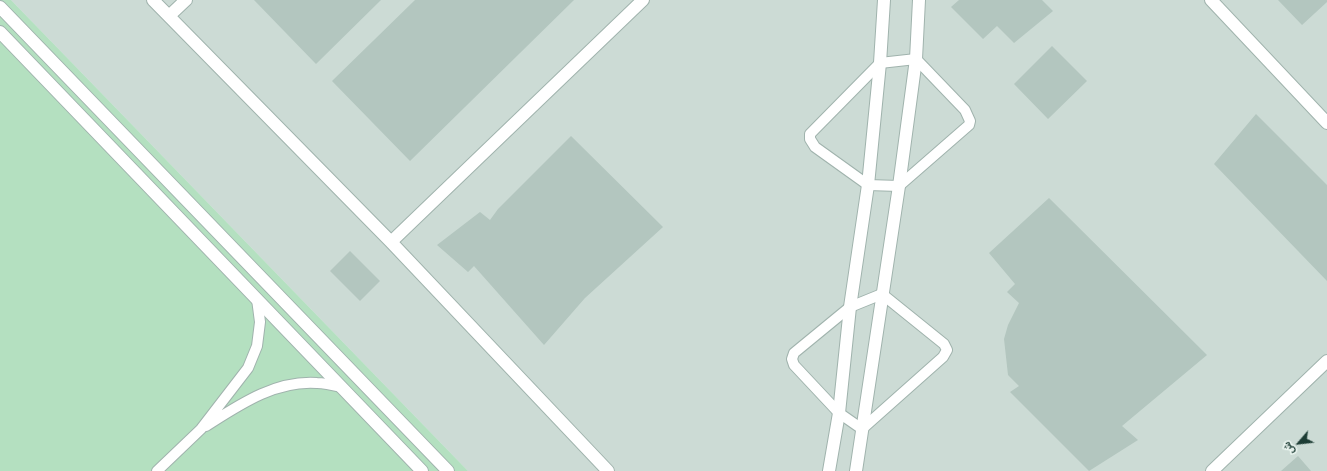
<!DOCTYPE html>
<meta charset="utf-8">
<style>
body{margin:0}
#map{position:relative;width:1327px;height:471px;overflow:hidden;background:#deebe6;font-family:"Noto Sans",Vazirmatn,sans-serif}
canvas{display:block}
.north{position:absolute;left:1279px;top:423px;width:40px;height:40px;-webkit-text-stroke:3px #eef8f3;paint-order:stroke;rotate:242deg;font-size:11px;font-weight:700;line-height:16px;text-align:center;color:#1d3d35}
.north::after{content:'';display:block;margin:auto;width:14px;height:18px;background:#1d3d35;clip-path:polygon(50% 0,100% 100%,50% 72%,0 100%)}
</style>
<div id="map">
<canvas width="1327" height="471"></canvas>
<div class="north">ش</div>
</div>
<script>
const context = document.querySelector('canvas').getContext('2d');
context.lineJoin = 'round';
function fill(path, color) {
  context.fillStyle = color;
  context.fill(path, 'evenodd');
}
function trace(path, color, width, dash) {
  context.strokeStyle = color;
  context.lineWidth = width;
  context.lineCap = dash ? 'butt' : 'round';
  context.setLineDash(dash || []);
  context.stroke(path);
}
const built = new Path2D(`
 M11 0H1327V471H468Z`);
const green = new Path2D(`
 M0 0H11L468 471H0Z`);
const building = new Path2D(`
 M254 0H381L316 64Z
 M415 0H574L410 161 332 81Z
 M959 0H1042L1053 11 1014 43 997 26 983 39 951 7Z
 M1278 0H1327V2L1302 25Z
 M1052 46 1087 81 1048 119 1014 84Z
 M1256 114 1327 185V281L1214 164Z
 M571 136 663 227 585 298 544 345 474 266 468 272 437 245 480 212 490 220 498 209Z
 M1049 198 1207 355 1122 426 1138 440 1089 471 1010 392 1019 386 1008 375 1004 339 1008 325 1019 303 1007 292 1015 284 989 253Z
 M350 251 380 281 360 301 330 271Z
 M1298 456 1311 471H1281Z`);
const service = new Path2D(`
 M916 59 965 110 970 121 969 125 899 186 868 185 815 147 810 139V134L880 63Z
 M882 294 944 344 947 350 943 357 862 429 839 413 794 365 792 359 794 353 850 307Z
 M206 426C239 405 275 380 317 383 325 383 333 385 341 387
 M157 471 201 429 248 368 257 346 260 322 257 299`);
const minor = new Path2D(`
 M153 0 391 242 608 471
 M1211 0 1327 123
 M0 7 448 471
 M169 16 186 0
 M0 32 422 471
 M391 242 643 0
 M829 471 839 413 850 307 868 185 880 63 884 0
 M856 471 899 186 916 59 919 0
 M1212 471 1327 361`);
fill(built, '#ccdbd5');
fill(green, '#b4e0c0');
fill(building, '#b3c6bf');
trace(service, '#a0b3ad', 12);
trace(minor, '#a0b3ad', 14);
trace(service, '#fff', 10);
trace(minor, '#fff', 12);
</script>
